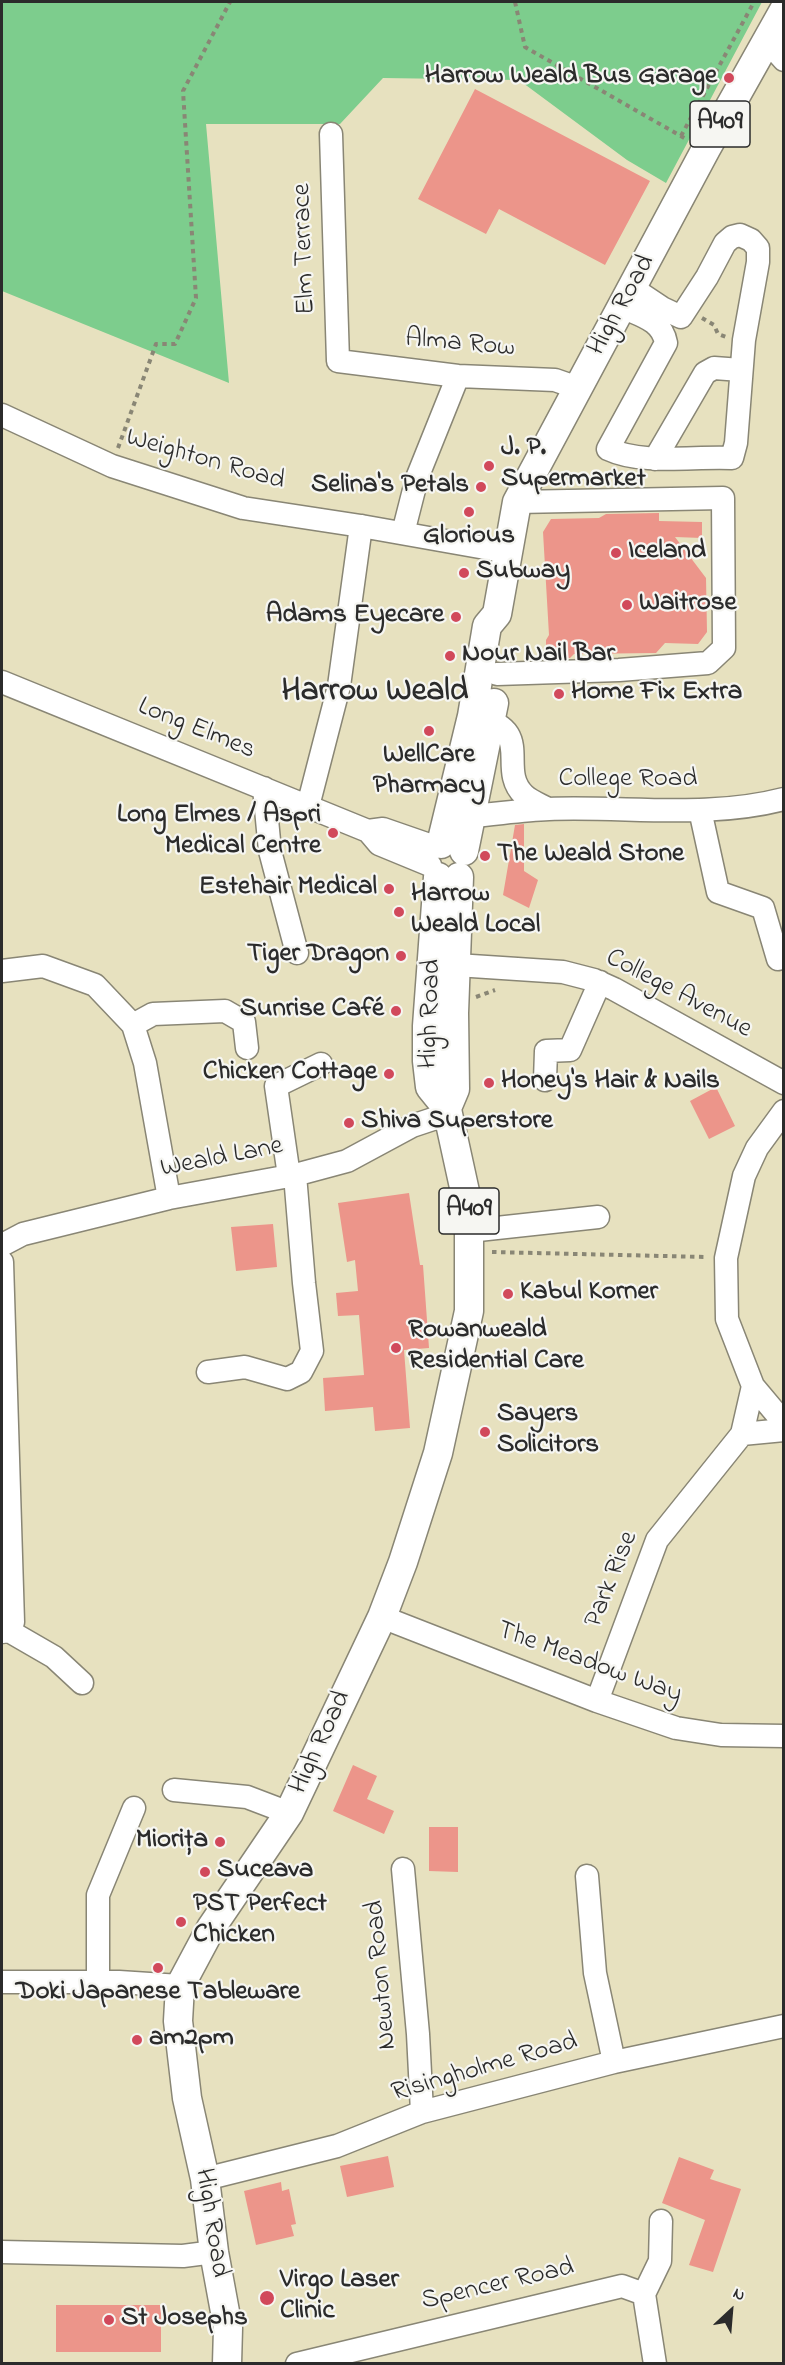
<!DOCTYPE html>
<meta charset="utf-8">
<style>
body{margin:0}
#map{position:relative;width:785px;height:2365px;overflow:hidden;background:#e7e1bf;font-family:"Indie Flower",sans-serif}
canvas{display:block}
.frame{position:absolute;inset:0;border:3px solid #2b2b2b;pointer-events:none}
.north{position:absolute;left:701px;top:2281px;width:60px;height:60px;-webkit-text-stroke:4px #f6f6f2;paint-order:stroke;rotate:26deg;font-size:16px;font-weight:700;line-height:24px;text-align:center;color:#2b2b2b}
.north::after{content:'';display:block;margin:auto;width:21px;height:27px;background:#2b2b2b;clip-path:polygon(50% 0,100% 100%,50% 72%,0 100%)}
</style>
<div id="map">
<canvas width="785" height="2365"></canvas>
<div class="frame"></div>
<div class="north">N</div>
</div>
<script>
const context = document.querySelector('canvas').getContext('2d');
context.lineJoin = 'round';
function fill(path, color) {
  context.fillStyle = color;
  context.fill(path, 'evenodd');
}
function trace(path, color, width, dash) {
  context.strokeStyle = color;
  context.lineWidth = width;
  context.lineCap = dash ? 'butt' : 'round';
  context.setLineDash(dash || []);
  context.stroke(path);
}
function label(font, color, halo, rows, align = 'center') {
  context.font = font + ' "Indie Flower",sans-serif';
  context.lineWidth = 4.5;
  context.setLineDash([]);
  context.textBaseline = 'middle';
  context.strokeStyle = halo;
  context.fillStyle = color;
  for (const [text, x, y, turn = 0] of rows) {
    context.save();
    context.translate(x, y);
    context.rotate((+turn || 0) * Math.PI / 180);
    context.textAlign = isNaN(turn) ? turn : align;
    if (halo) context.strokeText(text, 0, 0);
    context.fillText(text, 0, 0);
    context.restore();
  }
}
const green = new Path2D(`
 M2 2H762L666 183 627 160 519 80 383 78 340 124H206L229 383 2 291Z`);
const building = new Path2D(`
 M475 89 650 181 605 265 499 209 486 234 418 199Z
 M659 513V521L702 522V538L675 537 706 578 707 632 698 644 665 643 656 653 574 654 570 658 552 659 546 652V640L549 635 543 532 551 519 599 518 606 514Z
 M524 824V871L538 880 529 908 503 895 515 825Z
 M716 1087 735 1126 709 1139 690 1101Z
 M409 1193 420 1265H423L429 1348 404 1350 410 1428 375 1431 373 1407 325 1411 323 1378 364 1375 359 1315 338 1316 336 1293 358 1291 355 1260 347 1262 338 1203Z
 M273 1224 277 1267 236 1271 231 1227Z
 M353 1765 377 1776 367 1799 394 1811 384 1834 333 1811Z
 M429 1827H458V1872L429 1871Z
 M388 2156 394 2187 347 2197 340 2166Z
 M679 2157 714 2170 710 2179 741 2189 713 2272 689 2265 705 2220 662 2203Z
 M281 2182 282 2191 289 2189 296 2224 291 2225 294 2236 256 2245 244 2191Z
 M56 2305H161V2352H56Z`);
const path = new Path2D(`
 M515 2 525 47 686 139
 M681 136 754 2
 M702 318 714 325 718 334 726 337
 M118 448 156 344H175L196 298 183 91 230 2
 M476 997 495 990
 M492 1252 706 1257`);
const minor = new Path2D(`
 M767 41 784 60
 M331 134 338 361 458 376 555 380 578 388
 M622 307C641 316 662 320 666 343L608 449C642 465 693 456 732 458L736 443 744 340 758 262V248L751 240 740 235 732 237 725 243 707 277 681 317 662 308 632 288
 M2 415 112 466 243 508 361 526 508 552
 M655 459 705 373 714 368 741 370
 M403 533 417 478 458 376
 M497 674 619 670 708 663 724 648 723 498 517 502
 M2 682 368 831 379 844 430 865
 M476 717C537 730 496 768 524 795 530 801 541 805 548 809
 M264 788 270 851 297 953
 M308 806 339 686 361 526
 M700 810 718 892 763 908 778 959
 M471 816C497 814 523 810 549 809 627 806 707 819 784 799
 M368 831 383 829 435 847
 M441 964 563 972 594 980 614 989 784 1083
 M2 971 43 966 95 985 133 1025 145 1063 169 1198
 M133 1025 153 1014 225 1011 244 1022 247 1048
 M545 1080 546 1051 570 1050 600 982
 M784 1111 757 1148 744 1176 726 1258 727 1319 753 1386 784 1423
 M289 1176 276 1086 321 1064
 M469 1231 598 1217
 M2 1245 23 1234 169 1198 295 1175 347 1161 412 1126 448 1114
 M2 1262 13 1622 9 1631 2 1632
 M208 1372 245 1367 287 1379 301 1372 312 1351 304 1283 295 1175
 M742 1434 784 1430
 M382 1617 597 1701 676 1728 721 1735 784 1736
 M9 1631 54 1657 82 1683
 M597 1701 657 1540 742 1434 753 1386
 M174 1790 247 1797 289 1813
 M403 1869 418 2034 422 2112
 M587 1876 595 1973 614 2062
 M2 1982H119L180 1986
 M98 1983V1895L134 1808
 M205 2179 337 2146 422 2112 614 2062 784 2026
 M2 2252 183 2256 214 2252
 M644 2294 660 2261 661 2221
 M297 2364 622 2286 644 2294 655 2364`);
const major = new Path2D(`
 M441 844 472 716 487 626 497 614 517 502 706 149 784 10
 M464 851 494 703
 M447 1108 455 1089 454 1013 459 877
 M227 2364 228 2328 214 2252 205 2179 187 2098 178 2021 180 1986 211 1928 289 1813 382 1617 403 1562 438 1453 469 1311V1210L448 1114 447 1108 430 1087 427 1061V1026L438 877`);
const markers = [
 [729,78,6,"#d1495b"],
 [489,466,6,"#d1495b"],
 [481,487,6,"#d1495b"],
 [469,512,6,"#d1495b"],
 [616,553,6,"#d1495b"],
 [464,573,6,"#d1495b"],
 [627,605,6,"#d1495b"],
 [456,617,6,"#d1495b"],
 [450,656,6,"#d1495b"],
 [559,694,6,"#d1495b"],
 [429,731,6,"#d1495b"],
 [333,833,6,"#d1495b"],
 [485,856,6,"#d1495b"],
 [389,889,6,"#d1495b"],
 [399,912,6,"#d1495b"],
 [401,956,6,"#d1495b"],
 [396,1011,6,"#d1495b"],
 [389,1074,6,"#d1495b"],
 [489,1083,6,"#d1495b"],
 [349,1123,6,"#d1495b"],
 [508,1294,6,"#d1495b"],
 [396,1348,6,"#d1495b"],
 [485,1432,6,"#d1495b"],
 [220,1842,6,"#d1495b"],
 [205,1872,6,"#d1495b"],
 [181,1922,6,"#d1495b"],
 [158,1968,6,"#d1495b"],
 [137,2040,6,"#d1495b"],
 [267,2298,8,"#d1495b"],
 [109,2320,6,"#d1495b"]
];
const shields = [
 [720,124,60],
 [469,1211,60]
];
const shieldNames = [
 ["A409",720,124],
 ["A409",469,1211]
];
const poiNames = [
 ["Harrow Weald Bus Garage",717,78,"right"],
 ["J. P.",501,450],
 ["Supermarket",501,481],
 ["Selina's Petals",469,487,"right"],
 ["Glorious",469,538,"center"],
 ["Iceland",628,553],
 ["Subway",476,573],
 ["Waitrose",639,605],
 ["Adams Eyecare",444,617,"right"],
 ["Nour Nail Bar",462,656],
 ["Home Fix Extra",571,694],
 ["WellCare",429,757,"center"],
 ["Pharmacy",429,788,"center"],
 ["Long Elmes / Aspri",321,817,"right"],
 ["Medical Centre",321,848,"right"],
 ["The Weald Stone",497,856],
 ["Estehair Medical",377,889,"right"],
 ["Harrow",411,896],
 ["Weald Local",411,927],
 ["Tiger Dragon",389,956,"right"],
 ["Sunrise Café",384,1011,"right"],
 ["Chicken Cottage",377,1074,"right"],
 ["Honey's Hair & Nails",501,1083],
 ["Shiva Superstore",361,1123],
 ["Kabul Korner",520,1294],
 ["Rowanweald",408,1332],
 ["Residential Care",408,1363],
 ["Sayers",497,1416],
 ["Solicitors",497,1447],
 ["Miorița",208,1842,"right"],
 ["Suceava",217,1872],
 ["PST Perfect",193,1906],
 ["Chicken",193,1937],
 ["Doki Japanese Tableware",158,1994,"center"],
 ["am2pm",149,2040],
 ["Virgo Laser",280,2282],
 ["Clinic",280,2313],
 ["St Josephs",121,2320]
];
const streetNames = [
 ["Elm Terrace",306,249,-92],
 ["High Road",623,306,-61],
 ["Alma Row",460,345,5],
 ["Weighton Road",205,461,16],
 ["Long Elmes",196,730,22],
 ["College Road",628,781],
 ["College Avenue",678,995,28],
 ["High Road",432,1014,-88],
 ["Weald Lane",222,1159,-11],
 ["Park Rise",613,1580,-68],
 ["The Meadow Way",589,1664,20],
 ["High Road",322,1743,-65],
 ["Newton Road",383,1975,-95],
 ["Risingholme Road",485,2069,-16],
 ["High Road",210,2223,81],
 ["Spencer Road",498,2286,-13]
];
const districtNames = [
 ["Harrow Weald",375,694]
];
fill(green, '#7dcd8d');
fill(building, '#ec958a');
trace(minor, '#898675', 25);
trace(major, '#898675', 31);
trace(path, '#898675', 4, [4.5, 4.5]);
trace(minor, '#fff', 22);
trace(major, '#fff', 28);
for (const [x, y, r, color] of markers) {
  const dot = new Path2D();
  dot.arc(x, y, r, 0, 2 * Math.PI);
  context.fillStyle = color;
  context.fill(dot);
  trace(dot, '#f6f6f2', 2);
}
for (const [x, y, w] of shields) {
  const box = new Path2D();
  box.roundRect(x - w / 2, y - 23, w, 46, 4.5);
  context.fillStyle = '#f6f6f2';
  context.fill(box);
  trace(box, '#2b2b2b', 1.5);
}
label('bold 26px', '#2b2b2b', null, shieldNames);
label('bold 27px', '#2b2b2b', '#f6f6f2', poiNames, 'left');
label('27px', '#2b2b2b', '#f6f6f2', streetNames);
label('bold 33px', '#2b2b2b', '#f6f6f2', districtNames);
</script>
